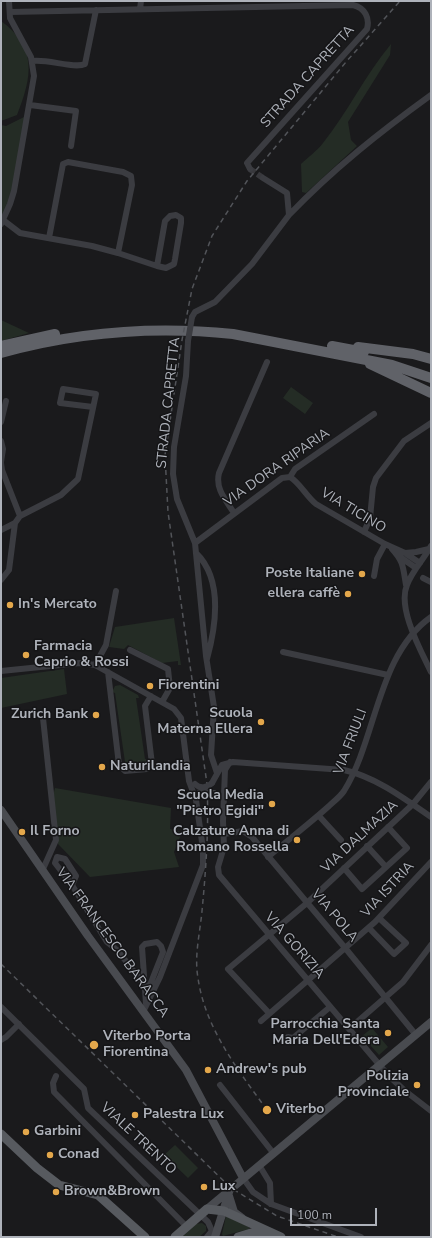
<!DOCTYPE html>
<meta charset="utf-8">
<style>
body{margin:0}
#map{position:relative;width:432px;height:1238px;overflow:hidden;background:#1a1a1c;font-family:"Nunito Sans",sans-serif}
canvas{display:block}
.frame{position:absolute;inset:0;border:2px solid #aeb2ba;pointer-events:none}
.scale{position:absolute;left:290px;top:1208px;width:87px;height:18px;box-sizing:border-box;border:2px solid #aeb2ba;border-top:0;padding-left:5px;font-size:12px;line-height:14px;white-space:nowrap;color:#aeb2ba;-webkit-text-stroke:3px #151517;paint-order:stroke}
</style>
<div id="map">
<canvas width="432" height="1238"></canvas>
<div class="frame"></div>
<div class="scale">100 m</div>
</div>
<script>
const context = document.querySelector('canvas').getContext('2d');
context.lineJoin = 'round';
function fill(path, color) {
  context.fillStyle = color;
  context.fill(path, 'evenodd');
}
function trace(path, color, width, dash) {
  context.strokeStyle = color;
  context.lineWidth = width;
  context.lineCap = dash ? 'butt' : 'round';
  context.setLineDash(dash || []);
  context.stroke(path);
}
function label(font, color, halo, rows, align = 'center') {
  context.font = font + ' "Nunito Sans",sans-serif';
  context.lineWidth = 3;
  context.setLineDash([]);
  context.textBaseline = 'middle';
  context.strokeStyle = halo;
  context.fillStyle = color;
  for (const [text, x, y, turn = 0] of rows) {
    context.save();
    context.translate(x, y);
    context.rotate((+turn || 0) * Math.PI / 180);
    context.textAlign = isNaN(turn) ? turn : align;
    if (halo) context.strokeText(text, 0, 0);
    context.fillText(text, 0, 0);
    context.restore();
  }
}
const green = new Path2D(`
 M1 21C38 48 32 77 17 115L1 121Z
 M391 44 390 55 348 122 351 140 357 146 306 193 302 192 301 164C308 157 317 151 323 143 348 112 365 75 391 44Z
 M28 115 14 191 1 224V125L6 126Z
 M1 320 29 333 1 341Z
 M291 387 313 403 305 414 283 398Z
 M174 618 181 665H178V661L162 663 128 645 124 649 109 647 115 627Z
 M64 669 67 694 1 708V678Z
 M120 685 138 695 139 698H136L145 759 149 760 148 764 145 767 126 769 122 762H125L115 693 112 692 115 686Z
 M55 788 171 808 170 829 182 832 174 852 179 867 90 877 58 844 52 800Z
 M372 1028 388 1047 379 1055 362 1036Z
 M175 1145 198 1168 188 1178 164 1155Z
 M226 1216 249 1227V1229L223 1236 222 1234Z
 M202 1223 206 1226V1231L199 1237H182L196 1224Z`);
const minorTunnel = new Path2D(`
 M250 169 263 178`);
const minor = new Path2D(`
 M140 9 141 1
 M10 12 353 5C365 8 370 18 367 29L247 163 250 169
 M33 61C48 59 75 69 85 64L96 10
 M30 105 76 111 71 146
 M289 215C333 169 380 132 431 95
 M3 220 20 233 92 246 118 253 157 266 166 268 174 264 175 259 181 223V218L176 215 170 216 165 221 157 266
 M1 224 10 204 14 191 34 76 31 57 10 18 9 1
 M49 238 63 164 68 162 123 172 131 176 132 185 118 253
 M192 317 195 312 215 302 252 264 289 215 287 193 263 178
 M188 341 186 376 174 447 173 474 177 499 195 543 206 656 214 707 211 755 217 773
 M1 422 6 401
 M1 441 3 449 1 462
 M1 463 2 470 20 516
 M290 477C300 483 306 496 316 504L385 544 405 553 420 563
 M290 477 295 469 374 414
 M234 513C226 500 215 489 219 473L267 362
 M1 530 15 523
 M364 532 370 518 373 487 376 478 404 441 431 423
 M195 543 282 478 290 477
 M431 546C424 559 412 571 407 585 397 608 421 651 431 672
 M392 549C404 562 403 568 406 585
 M196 553C223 579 216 626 207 659
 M405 553 416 552 429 549
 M400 557 416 568
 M374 576 377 559 385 544
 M423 578 431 582
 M1 580 9 570 15 523 20 516 61 495 78 479 96 394 63 389 60 403 93 407
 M130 650 168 669 170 688 162 702
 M283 652 388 675
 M95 665 106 645 116 591
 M1 671 80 663 95 665 174 709 181 718 189 781 196 800
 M108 672 119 765 125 771 147 769 152 764 145 706 151 696
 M230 762 225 770 223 821 224 847 218 867 219 875 388 1075 404 1090 431 1111
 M212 783 222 765 233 762 344 770C376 777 405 799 431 817
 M319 816 341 840
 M224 834 243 831 252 837 346 949 416 1035
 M367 846 386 867
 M268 857C288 840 309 824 329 806 333 802 340 797 344 791 377 738 377 655 431 617
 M344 868 362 889 407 848 388 827
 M43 869 56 840 43 718
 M72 885 55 863 57 857 65 859 76 876 72 885 107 942 117 950 141 980 144 988
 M369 928 394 954 406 943 379 918
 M146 995 163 952 161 946 157 942 145 944 142 947 146 1004
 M1 1007 84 1089 88 1108 208 1222 212 1231 207 1237
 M144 1010 160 977 203 865V849L196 800 197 796
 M269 1013 228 969 307 903 413 804 431 782
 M261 1021 375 922 431 862
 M349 1029 403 982 431 945
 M288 1037 293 1038 330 1007
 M1 1040 6 1037 19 1024
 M56 1076 53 1083 54 1092 187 1227
 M220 1085 274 1154
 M259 1165 270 1183 271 1204
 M243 1178 253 1192 271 1204 361 1237`);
const secondary = new Path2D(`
 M1 810 88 936 186 1070 243 1178
 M229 1196 234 1212 242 1218
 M207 1209 431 1022
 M215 1237 230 1189`);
const primary = new Path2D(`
 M1 1134 37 1168 59 1185 98 1195 145 1237
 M175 1237 207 1209 224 1211 281 1237
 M238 1237 251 1233 266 1237`);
const trunk = new Path2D(`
 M1 346 55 334
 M332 346 364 352
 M358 347 413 354 431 359
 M1 353C76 332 155 326 233 334L392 365 431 378
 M370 364 431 393`);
const rail = new Path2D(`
 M1 964 231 1188 277 1216 338 1237
 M267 1110C238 1070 205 1028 198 978 194 956 200 933 202 911 206 869 209 827 207 784L168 512 165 455 182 340 192 289 212 236 247 181 346 62 400 1`);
const minorBridge = new Path2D(`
 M188 341 192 317
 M195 784C200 789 207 788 212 783
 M200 792 214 793`);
const markers = [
 [362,574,4,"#e3a74b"],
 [348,594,4,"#e3a74b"],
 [10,605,4,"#e3a74b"],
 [26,655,4,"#e3a74b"],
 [150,686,4,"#e3a74b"],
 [96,715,4,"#e3a74b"],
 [261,722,4,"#e3a74b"],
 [102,767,4,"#e3a74b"],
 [272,804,4,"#e3a74b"],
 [22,832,4,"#e3a74b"],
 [297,840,4,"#e3a74b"],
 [388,1033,4,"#e3a74b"],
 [94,1045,5,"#e3a74b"],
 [208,1070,4,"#e3a74b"],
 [417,1085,4,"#e3a74b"],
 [267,1110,5,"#e3a74b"],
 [135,1115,4,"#e3a74b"],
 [26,1132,4,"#e3a74b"],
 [50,1155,4,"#e3a74b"],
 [204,1187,4,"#e3a74b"],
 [56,1192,4,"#e3a74b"]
];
const streetNames = [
 ["STRADA CAPRETTA",308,77,-48],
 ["STRADA CAPRETTA",169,403,-84],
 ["VIA DORA RIPARIA",277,468,-35],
 ["VIA TICINO",353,511,31],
 ["VIA FRIULI",351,742,-69],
 ["VIA DALMAZIA",360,837,-43],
 ["VIA ISTRIA",388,890,-47],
 ["VIA POLA",334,916,50],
 ["VIA FRANCESCO BARACCA",112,943,54],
 ["VIA GORIZIA",294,946,49],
 ["VIALE TRENTO",138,1139,43]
];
const poiNames = [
 ["Poste Italiane",354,574,"right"],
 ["ellera caffè",340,594,"right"],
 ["In's Mercato",18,605],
 ["Farmacia",34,647],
 ["Caprio & Rossi",34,663],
 ["Fiorentini",158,686],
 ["Scuola",253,714,"right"],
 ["Materna Ellera",253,730,"right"],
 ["Zurich Bank",88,715,"right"],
 ["Naturilandia",110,767],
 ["Scuola Media",264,796,"right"],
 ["\"Pietro Egidi\"",264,812,"right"],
 ["Il Forno",30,832],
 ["Calzature Anna di",289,832,"right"],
 ["Romano Rossella",289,848,"right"],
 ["Parrocchia Santa",380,1025,"right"],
 ["Maria Dell'Edera",380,1041,"right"],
 ["Viterbo Porta",103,1037],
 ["Fiorentina",103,1053],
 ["Andrew's pub",216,1070],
 ["Polizia",409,1077,"right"],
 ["Provinciale",409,1093,"right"],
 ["Viterbo",276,1110],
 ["Palestra Lux",143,1115],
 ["Garbini",34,1132],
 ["Conad",58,1155],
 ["Lux",212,1187],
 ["Brown&Brown",64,1192]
];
fill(green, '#242c25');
trace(minorTunnel, '#38383c', 6, [6, 3]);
trace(minor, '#3b3c41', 6);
trace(secondary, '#494b50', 8);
trace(primary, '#575a5f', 9);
trace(trunk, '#606268', 10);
trace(rail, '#525459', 1.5, [5, 4]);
trace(minorBridge, '#3b3c41', 6);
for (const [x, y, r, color] of markers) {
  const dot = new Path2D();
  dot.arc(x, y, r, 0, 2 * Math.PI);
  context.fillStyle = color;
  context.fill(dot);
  trace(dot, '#151517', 1.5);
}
label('14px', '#aeb2ba', '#151517', streetNames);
label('bold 14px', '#aeb2ba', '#151517', poiNames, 'left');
</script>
